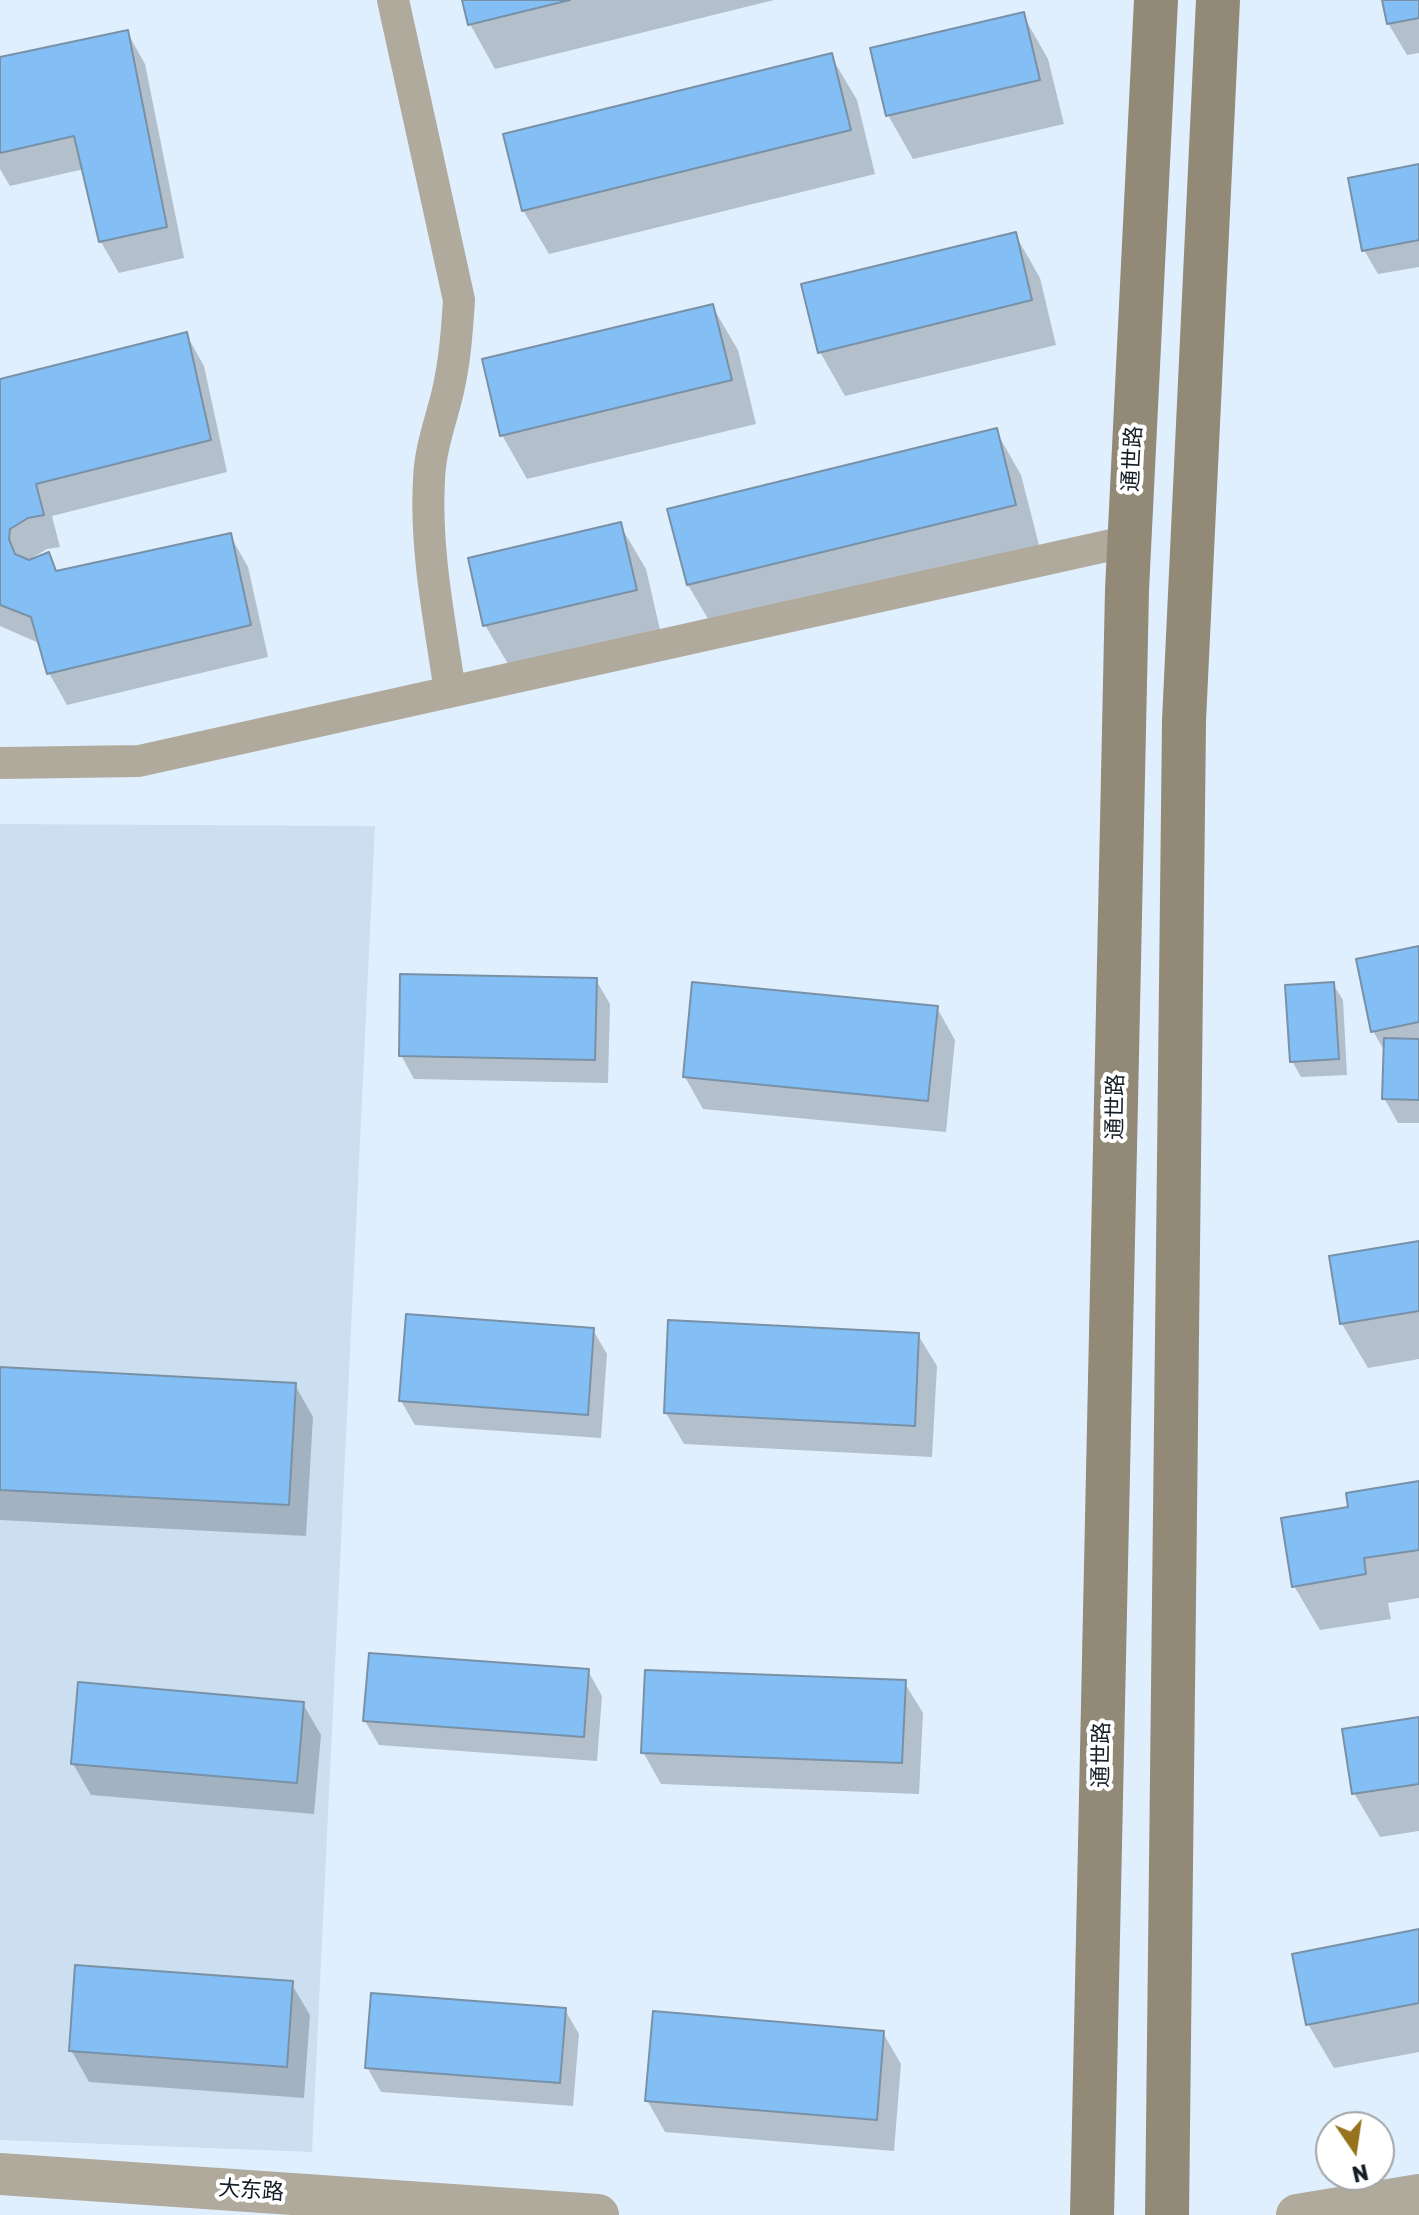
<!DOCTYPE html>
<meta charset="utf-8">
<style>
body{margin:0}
#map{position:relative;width:1419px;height:2215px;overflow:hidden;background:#e0effe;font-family:Rubik,sans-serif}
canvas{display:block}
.north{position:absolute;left:1315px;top:2111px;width:80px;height:80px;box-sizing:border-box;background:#fff;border:2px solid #a1a5a8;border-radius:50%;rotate:167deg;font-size:22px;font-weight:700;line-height:32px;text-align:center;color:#151e26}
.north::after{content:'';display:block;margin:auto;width:28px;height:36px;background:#96731c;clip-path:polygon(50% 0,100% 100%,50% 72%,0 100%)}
</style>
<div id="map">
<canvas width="1419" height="2215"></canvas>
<div class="north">N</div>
</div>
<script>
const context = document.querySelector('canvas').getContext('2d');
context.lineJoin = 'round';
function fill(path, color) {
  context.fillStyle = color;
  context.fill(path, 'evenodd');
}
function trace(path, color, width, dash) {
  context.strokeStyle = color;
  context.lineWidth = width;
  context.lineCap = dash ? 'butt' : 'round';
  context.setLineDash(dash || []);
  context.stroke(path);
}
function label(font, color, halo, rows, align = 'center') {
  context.font = font + ' Rubik,"Noto Sans SC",sans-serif';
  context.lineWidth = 8;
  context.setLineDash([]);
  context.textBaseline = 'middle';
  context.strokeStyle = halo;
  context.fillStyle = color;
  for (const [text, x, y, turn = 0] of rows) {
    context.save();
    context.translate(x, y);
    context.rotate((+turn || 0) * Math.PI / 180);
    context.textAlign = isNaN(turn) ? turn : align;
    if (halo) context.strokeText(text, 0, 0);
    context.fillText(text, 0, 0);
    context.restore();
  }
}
const built = new Path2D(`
 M0 824 375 826 312 2152 0 2140Z`);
const shadow = new Path2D(`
 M464 0H774L495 69 470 24Z
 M1384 0H1419V53L1407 55 1388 23Z
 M1023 15 1048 59 1064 124 913 159 888 115Z
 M127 32 145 64 184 258 119 273 101 242 84 169 10 186 0 169V59Z
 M831 56 857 100 875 174 549 254 523 210Z
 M1419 166V267L1378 274 1364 250Z
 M1015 234 1040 278 1056 345 845 396 820 352Z
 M712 306 738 350 756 424 527 479 502 435Z
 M186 334 204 366 227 472 52 516 60 547 47 549 30 559 48 555 58 573 230 535 248 567 268 657 67 705 49 673 41 644 0 626V381Z
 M996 431 1021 475 1040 549 714 629 688 585 670 511Z
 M620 525 646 569 661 634 511 669 485 625Z
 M1419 948V1123H1398L1384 1098 1385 1052 1373 1031Z
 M596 980 610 1004 608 1083 414 1079 401 1055Z
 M1333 984 1343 1000 1347 1075 1301 1077 1292 1061Z
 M937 1008 955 1040 946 1132 703 1109 685 1077Z
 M1419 1243V1359L1368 1368 1342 1324Z
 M593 1330 607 1354 601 1438 415 1425 401 1401Z
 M918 1335 937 1366 932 1457 684 1444 666 1413Z
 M0 1369 295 1385 313 1417 306 1536 0 1520Z
 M1419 1483V1598L1388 1603 1391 1619 1320 1630 1294 1586 1350 1509Z
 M588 1671 602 1696 597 1761 379 1745 365 1721Z
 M904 1682 923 1713 919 1794 661 1784 643 1752Z
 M303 1704 321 1735 314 1814 91 1795 73 1764Z
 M1419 1719V1831L1380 1837 1354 1793Z
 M1419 1932V2052L1334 2068 1308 2024Z
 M291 1983 310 2015 304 2098 89 2082 71 2050Z
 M565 2010 579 2034 573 2106 381 2092 367 2067Z
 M883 2033 901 2064 894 2151 665 2132 647 2100Z`);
const building = new Path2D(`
 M462 0H570L468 25Z
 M1382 0H1419V18L1387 24Z
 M1024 12 1040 80 886 116 870 48Z
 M128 30 167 227 99 242 74 136 0 153V57Z
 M832 53 851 130 522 211 503 134Z
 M1419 164V240L1362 251 1348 178Z
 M1016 232 1032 300 818 353 801 284Z
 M713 304 732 380 500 436 482 359Z
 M187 332 211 440 36 484 44 515 28 518 10 529 9 539 15 554 29 560 49 552 56 571 231 533 251 625 47 674 31 617 0 605V379Z
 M997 428 1016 505 687 585 667 509Z
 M621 522 637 590 483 626 468 558Z
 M1419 946V1022L1371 1032 1356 959Z
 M400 974 597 978 595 1060 399 1056Z
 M692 982 938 1006 928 1101 683 1077Z
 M1334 982 1339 1059 1290 1062 1285 985Z
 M1384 1038 1419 1039V1100L1382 1099Z
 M1419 1241V1311L1340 1324 1329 1256Z
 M406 1314 594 1328 588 1415 399 1401Z
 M668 1320 919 1333 915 1426 664 1413Z
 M0 1367 296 1383 289 1505 0 1490Z
 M1419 1481V1550L1364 1558 1366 1574 1292 1587 1281 1518 1348 1507 1346 1493Z
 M369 1653 589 1669 584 1737 363 1721Z
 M645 1670 906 1680 902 1763 641 1753Z
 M78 1682 304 1702 297 1783 71 1764Z
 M1419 1717V1784L1352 1794 1342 1729Z
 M1419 1929V2003L1306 2025 1292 1954Z
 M75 1965 293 1981 287 2067 69 2051Z
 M371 1993 566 2008 560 2083 365 2068Z
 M653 2011 884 2031 877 2120 645 2101Z`);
const minor = new Path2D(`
 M393 0 459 300C457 331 455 360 448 391 441 421 430 448 429 480 425 551 440 622 450 692
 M0 763 139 761 1129 541`);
const tertiary = new Path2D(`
 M0 2174 598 2215
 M1297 2215 1419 2195`);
const secondary = new Path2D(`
 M1092 2215 1127 590 1156 0
 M1167 2215 1184 721 1218 0`);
const streetNames = [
 ["通世路",1133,459,-87],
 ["通世路",1116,1107,-89],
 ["通世路",1102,1755,-89],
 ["大东路",251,2191,4]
];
fill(built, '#ccdff1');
fill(shadow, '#0003');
fill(building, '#83bff5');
trace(building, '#7991a7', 2);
trace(minor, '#b0aa9d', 32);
trace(tertiary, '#b0aa9d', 42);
trace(secondary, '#928977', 44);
label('22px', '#151e26', '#fff', streetNames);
</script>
